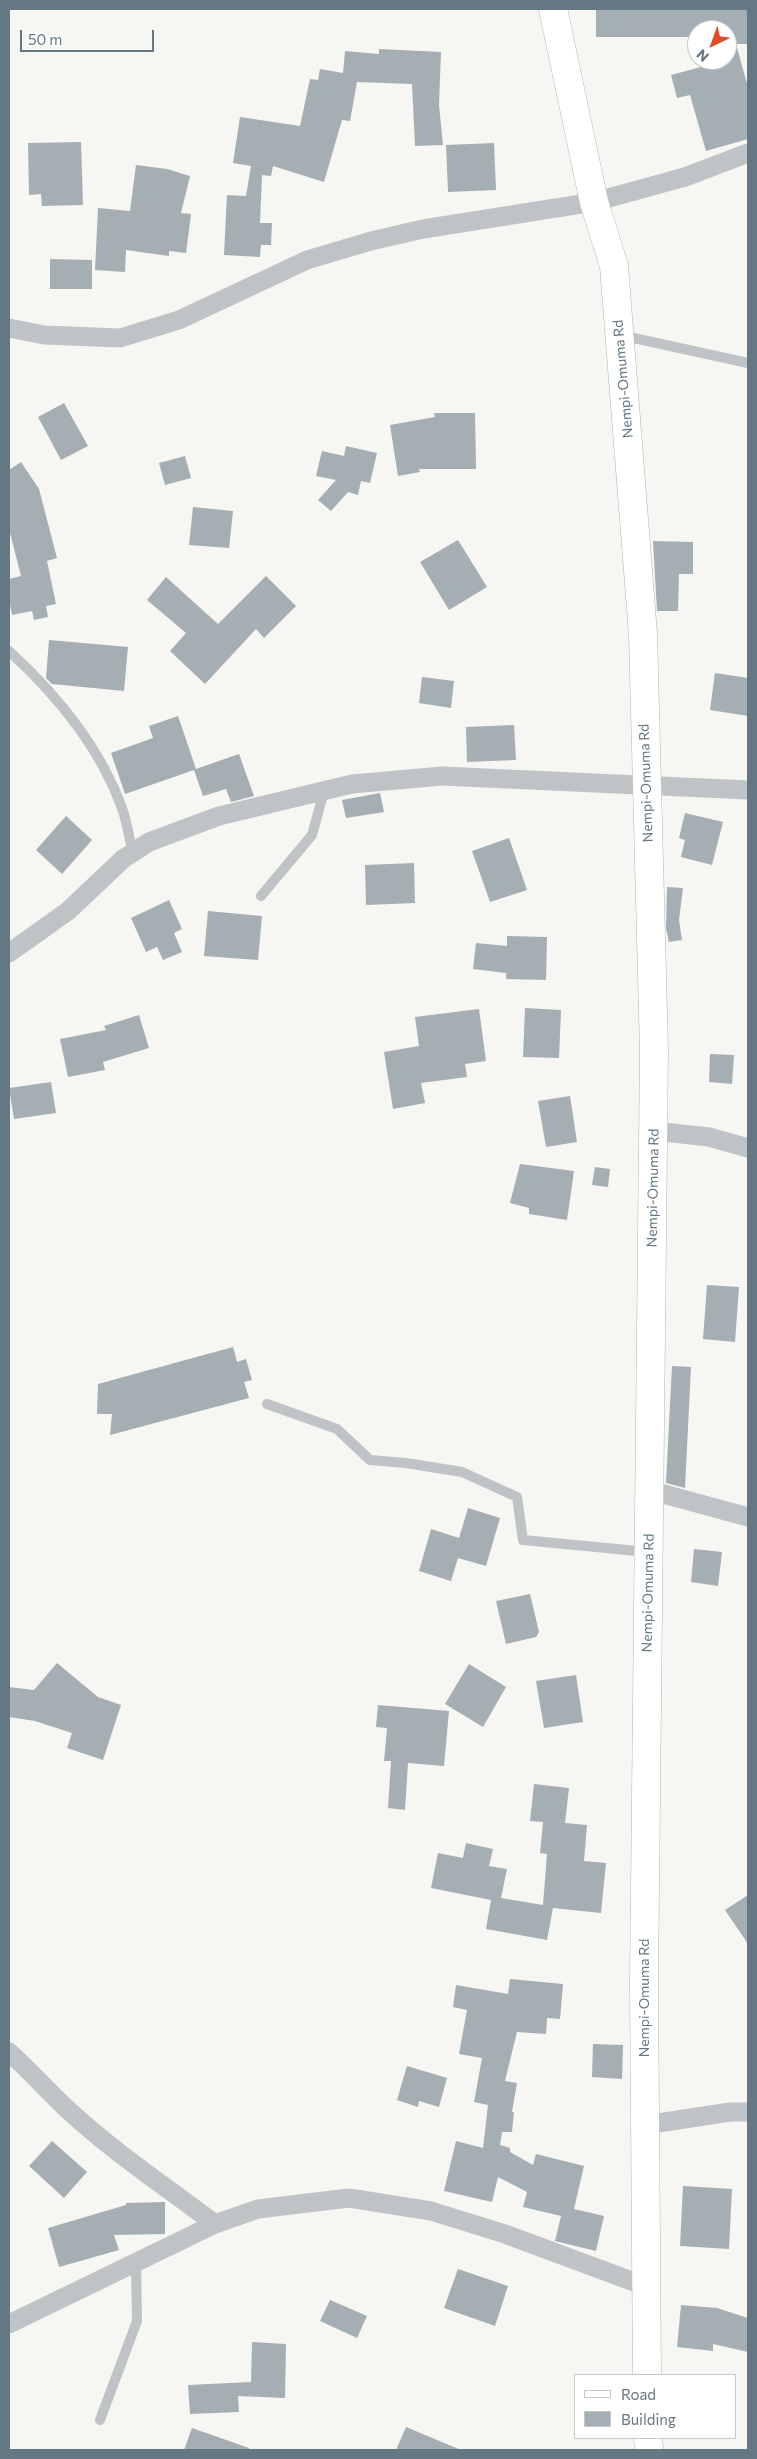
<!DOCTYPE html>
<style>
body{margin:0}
#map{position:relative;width:757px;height:2459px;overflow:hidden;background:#f6f6f2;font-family:Commissioner,sans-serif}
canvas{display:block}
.frame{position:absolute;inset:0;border:10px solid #657783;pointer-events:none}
.legend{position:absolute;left:574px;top:2374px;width:162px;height:65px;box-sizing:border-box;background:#fff;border:1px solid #c1c9cd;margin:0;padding:6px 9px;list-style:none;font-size:15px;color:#657783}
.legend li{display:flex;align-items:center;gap:10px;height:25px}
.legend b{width:25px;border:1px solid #c1c9cd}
.north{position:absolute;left:687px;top:20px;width:50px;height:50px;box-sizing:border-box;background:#fff;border:1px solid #c1c9cd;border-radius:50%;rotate:222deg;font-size:14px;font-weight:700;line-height:20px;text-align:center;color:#657783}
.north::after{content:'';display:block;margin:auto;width:18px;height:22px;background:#df4d29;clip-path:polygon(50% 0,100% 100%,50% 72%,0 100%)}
.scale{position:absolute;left:20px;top:30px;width:134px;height:22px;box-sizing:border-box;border:2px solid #657783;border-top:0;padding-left:6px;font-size:15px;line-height:18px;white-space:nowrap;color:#657783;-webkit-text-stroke:4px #fff;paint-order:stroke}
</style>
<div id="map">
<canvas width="757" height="2459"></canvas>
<div class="frame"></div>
<ul class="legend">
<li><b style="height:6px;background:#fff"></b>Road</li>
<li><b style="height:14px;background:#a5aeb3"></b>Building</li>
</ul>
<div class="north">N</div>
<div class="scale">50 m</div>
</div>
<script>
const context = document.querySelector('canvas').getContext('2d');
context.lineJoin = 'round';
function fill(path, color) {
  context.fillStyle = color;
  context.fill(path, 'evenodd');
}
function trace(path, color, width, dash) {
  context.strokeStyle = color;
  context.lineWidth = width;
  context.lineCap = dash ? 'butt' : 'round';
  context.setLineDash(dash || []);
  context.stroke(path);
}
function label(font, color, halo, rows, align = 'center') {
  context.font = font + ' Commissioner,sans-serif';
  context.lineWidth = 5;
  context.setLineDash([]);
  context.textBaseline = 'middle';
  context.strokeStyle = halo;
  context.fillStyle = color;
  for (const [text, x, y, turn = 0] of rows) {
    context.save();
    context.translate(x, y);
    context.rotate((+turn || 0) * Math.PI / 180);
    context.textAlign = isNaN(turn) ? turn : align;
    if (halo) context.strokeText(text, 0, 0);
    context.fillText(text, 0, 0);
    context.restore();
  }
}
const building = new Path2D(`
 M596 9H748V44H736L748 87V139L706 151 690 95 677 98 671 75 727 60V30H697V37H596Z
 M379 49 441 52 439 105 443 145 415 146 412 84 357 82 350 121 342 120 324 182 273 166 271 176 262 175 260 223H272L271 245H261L260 257 224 255 227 195 246 196 251 166 233 163 240 117 300 126 310 79 318 80 320 69 343 73 345 51 379 54Z
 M81 142 83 205 42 206 41 194 29 195 28 143Z
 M494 143 496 190 448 192 446 145Z
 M136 165 167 169 190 176 181 213 191 214 186 253 169 251V256L126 250 125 272 95 270 98 208 130 211Z
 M50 259 92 260V289H50Z
 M64 403 88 446 61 460 38 417Z
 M434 413H475L476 469H419L420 472 398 476 390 425 435 417Z
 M346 446 377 453 370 483 361 481 358 495 348 492 331 511 318 500 336 480 316 476 322 451 344 456Z
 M185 456 191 478 165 485 159 463Z
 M21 462 39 489 57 558 47 561 56 604 46 606 48 617 34 620 32 611 12 615 9 599V579L21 576 9 529V470Z
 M193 507 233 511 229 548 189 545Z
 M458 540 487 587 449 610 420 562Z
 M653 541 693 542V574H679L678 611H657Z
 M266 576 296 606 264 638 256 629 205 684 170 651 186 633 147 600 166 577 218 624Z
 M49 640 128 647 124 691 52 684 46 678Z
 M715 673 748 678V716L710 710Z
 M422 677 454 681 451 708 419 703Z
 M178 716 196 769 239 754 254 796 231 802 226 789 203 796 194 770 125 794 111 753 153 738 149 726Z
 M514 725 516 760 467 762 466 727Z
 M380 793 384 812 346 818 342 800Z
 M685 813 723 822 712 865 681 857 685 840 679 838Z
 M66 816 92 840 62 874 36 850Z
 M509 838 527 890 490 902 472 851Z
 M414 863 415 903 366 905 365 865Z
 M667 887 683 888 679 920 682 940 669 942 666 928Z
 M169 900 182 929 174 933 182 952 163 960 157 947 146 952 131 918Z
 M208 911 262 916 258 960 204 956Z
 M507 936 547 937 546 980 506 979V973L473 969 476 943 507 946Z
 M525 1008 561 1010 559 1058 523 1057Z
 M479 1009 486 1061 465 1064 467 1077 421 1083 425 1103 393 1109 384 1052 419 1046 415 1017Z
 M139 1015 149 1048 103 1062 105 1070 68 1077 60 1039 106 1030 104 1026Z
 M710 1054 734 1055 732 1084 709 1082Z
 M51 1082 56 1113 14 1119 9 1088Z
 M570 1096 577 1142 546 1147 538 1101Z
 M520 1164 574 1171 567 1220 529 1214V1208L510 1203Z
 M595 1167 610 1169 608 1187 592 1185Z
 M707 1285 739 1287 735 1342 703 1339Z
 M233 1347 237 1362 246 1359 252 1380 244 1382 249 1398 110 1435 112 1414H97L98 1384Z
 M672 1366 691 1367 685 1488 666 1483Z
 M468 1508 500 1518 486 1566 458 1558 451 1581 419 1571 431 1529 459 1538Z
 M694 1549 722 1552 718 1586 691 1582Z
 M530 1594 539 1632 536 1637 506 1644 496 1601Z
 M57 1663 98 1697 121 1705 103 1760 67 1748 72 1733 35 1721 9 1717V1687L34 1690Z
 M469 1664 506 1687 483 1727 445 1704Z
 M576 1675 583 1722 544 1728 536 1681Z
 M378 1705 449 1711 444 1766 408 1763 405 1810 388 1808 391 1761H384L387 1728 376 1727Z
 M534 1784 569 1788 565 1823 587 1825 584 1861 606 1863 601 1913 553 1908 547 1940 486 1929 491 1900 431 1888 438 1853 463 1858 466 1843 493 1849 489 1866 507 1869 501 1898 543 1905 547 1854 540 1853 543 1822 530 1821Z
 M748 1895V1944L725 1910Z
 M510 1979 563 1984 560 2019 547 2018 546 2034 517 2032 505 2081 517 2083 512 2112H514L512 2132H502L500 2145 510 2148V2152L533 2165 536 2154 584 2166 574 2209 604 2216 596 2251 555 2241 561 2216 523 2207 527 2192 498 2177 492 2202 444 2191 456 2141 483 2148 488 2105 474 2102 482 2058 459 2054 467 2010 453 2007 456 1985 508 1994Z
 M593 2044 623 2045 622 2079 592 2077Z
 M407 2066 447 2078 439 2107 419 2101 418 2107 397 2100Z
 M52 2141 87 2172 64 2198 29 2166Z
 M683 2186 732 2189 729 2249 680 2246Z
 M165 2202V2234L114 2235 119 2250 59 2267 48 2228 126 2205V2203Z
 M458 2269 508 2286 495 2326 444 2308Z
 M330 2300 367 2316 357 2338 320 2321Z
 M681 2305 717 2308 748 2318V2352L713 2344V2351L677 2347Z
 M252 2342 286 2344 285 2398 238 2396 239 2412 190 2414 188 2385 251 2382Z
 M406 2427 461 2450H396Z
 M192 2428 249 2448V2450H184Z`);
const lane = new Path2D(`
 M620 335 748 363
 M9 651C56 694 100 747 122 808 127 822 129 838 133 853
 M261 896 312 835 324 791
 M267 1404 337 1429 370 1460 406 1463 462 1472 517 1497 523 1540 648 1552
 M100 2420 137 2321 136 2264`);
const street = new Path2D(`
 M9 328 44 335 120 338 179 320 307 260 371 241 423 229 594 202 685 177 748 153
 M9 953 68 911 123 859 149 842 219 816 352 784 442 776 748 790
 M654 1131 709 1137 748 1148
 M649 1490 748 1517
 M9 2052C29 2070 47 2090 66 2108 112 2151 165 2186 215 2224
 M645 2125 730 2112H748
 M9 2324 215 2224 258 2209 349 2198 431 2211 505 2234 645 2286`);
const secondary = new Path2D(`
 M553 9 594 202 614 266 643 634 654 1050 644 1984 647 2375
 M648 2438 649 2450`);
const streetNames = [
 ["Nempi-Omuma Rd",623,379,-95],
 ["Nempi-Omuma Rd",646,783,-92],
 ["Nempi-Omuma Rd",653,1188,-89],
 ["Nempi-Omuma Rd",648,1593,-89],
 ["Nempi-Omuma Rd",644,1998,-90]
];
fill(building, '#a5aeb3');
trace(secondary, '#b1b7bb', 29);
trace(lane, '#bfc3c6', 10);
trace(street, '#bfc3c6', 19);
trace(secondary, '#fff', 28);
label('14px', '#657783', '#fff', streetNames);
</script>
